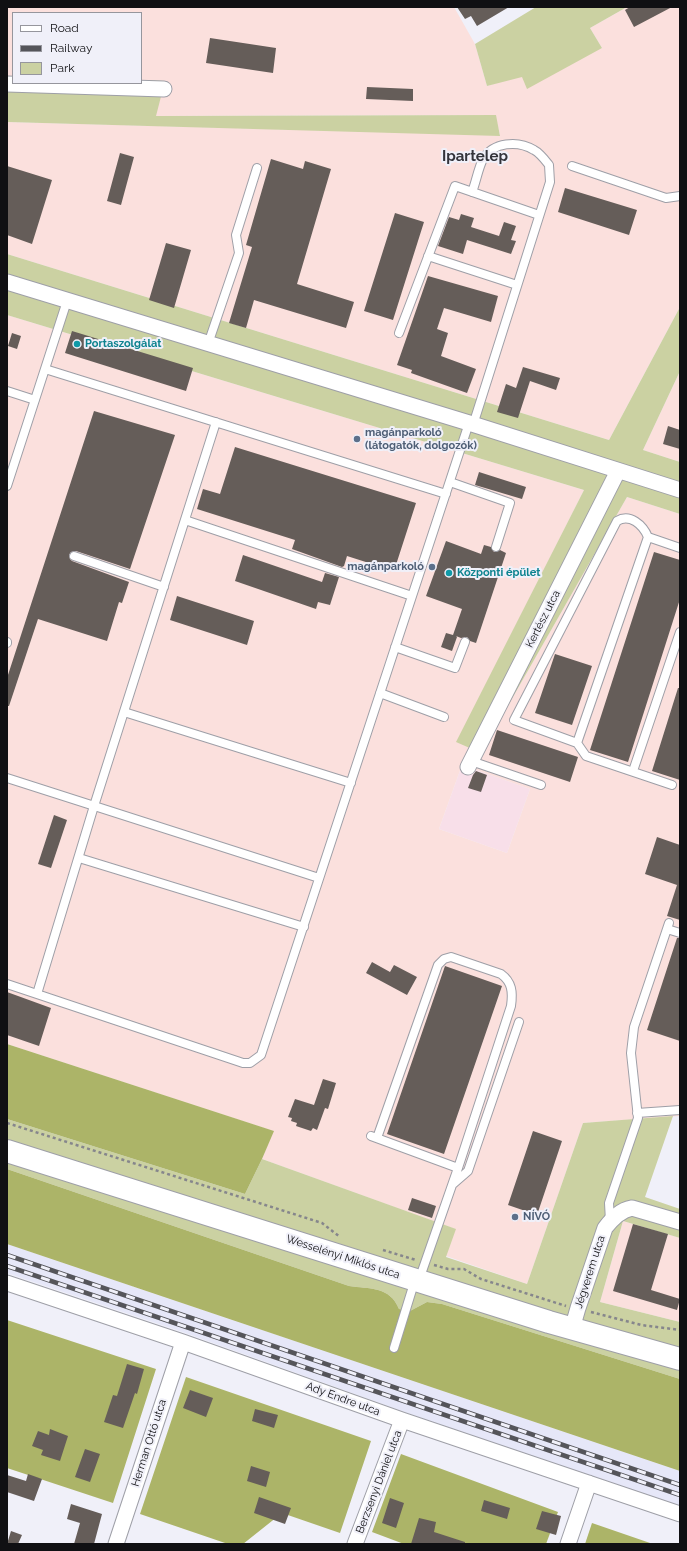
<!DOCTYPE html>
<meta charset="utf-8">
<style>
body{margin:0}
#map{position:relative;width:687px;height:1551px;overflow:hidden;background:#f0f0f9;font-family:Raleway,sans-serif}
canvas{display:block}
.frame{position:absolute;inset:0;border:8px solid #101013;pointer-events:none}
.legend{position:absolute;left:12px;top:12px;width:130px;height:72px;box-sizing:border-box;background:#f0f0f9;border:1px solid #96969d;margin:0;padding:5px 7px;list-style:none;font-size:12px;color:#101013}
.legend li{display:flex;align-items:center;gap:8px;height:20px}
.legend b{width:20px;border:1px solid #96969d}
</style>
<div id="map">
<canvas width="687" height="1551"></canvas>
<div class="frame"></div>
<ul class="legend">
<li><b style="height:5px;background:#fff"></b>Road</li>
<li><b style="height:5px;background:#55555a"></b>Railway</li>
<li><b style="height:11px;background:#cbd1a2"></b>Park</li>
</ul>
</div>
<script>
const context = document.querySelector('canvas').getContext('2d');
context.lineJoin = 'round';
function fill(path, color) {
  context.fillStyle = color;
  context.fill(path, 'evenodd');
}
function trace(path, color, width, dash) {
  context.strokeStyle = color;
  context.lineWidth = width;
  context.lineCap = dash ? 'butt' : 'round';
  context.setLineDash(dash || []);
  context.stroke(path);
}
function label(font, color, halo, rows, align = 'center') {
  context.font = font + ' Raleway,sans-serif';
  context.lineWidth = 4;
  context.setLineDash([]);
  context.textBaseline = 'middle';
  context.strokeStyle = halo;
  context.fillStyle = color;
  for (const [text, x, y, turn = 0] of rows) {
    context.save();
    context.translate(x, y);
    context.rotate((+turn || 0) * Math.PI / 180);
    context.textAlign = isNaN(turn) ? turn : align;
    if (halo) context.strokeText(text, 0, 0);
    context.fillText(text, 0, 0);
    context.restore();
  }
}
const commercial = new Path2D(`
 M462 765 530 789 507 853 439 829Z`);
const industrial = new Path2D(`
 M7 7H454L475 44 487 86 602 48 590 28 627 7H680V307L609 440 7 254V122L500 135 495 115 155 116 165 81 141 80V13H13V76H7Z
 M7 315 584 490 457 742 481 753 627 497 680 514V1116L583 1123 527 1284 446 1256 455 1229 262 1159 273 1131 7 1044ZM462 765 530 789 507 853 439 829Z
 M680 371V462L643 450Z
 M623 1221 680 1238V1322L600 1302Z`);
const built = new Path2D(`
 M7 1244 680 1471V1511L180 1331 7 1273Z`);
const green = new Path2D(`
 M536 7H627L590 28 602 48 527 89 522 77 487 86 475 44Z
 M7 76H13V83H141V80L165 81 156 116 496 115 500 136 7 122Z
 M7 254 609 440 680 307V371L643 450 680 462V514L627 497 481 753 456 742 584 490 7 315Z
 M673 1116 645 1197 680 1209V1238L623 1221 600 1302 680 1322V1379L442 1304 427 1302 410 1311 399 1309C390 1286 369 1289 349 1286L7 1169V1119L245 1194 262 1159 456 1229 446 1257 527 1284 583 1123Z`);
const forest = new Path2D(`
 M7 1044 274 1131 262 1159 245 1194 7 1119Z
 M7 1169 349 1286C369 1289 390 1286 399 1309L410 1311 427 1302 442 1304 680 1379V1471L7 1244Z
 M7 1320 156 1369 113 1503 7 1468Z
 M186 1377 371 1441 340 1533 282 1513 243 1544H228L140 1514Z
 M401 1454 558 1512 546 1544H404L372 1532Z
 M592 1523 653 1544H585Z`);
const building = new Path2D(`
 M457 7H509L477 26 471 16 465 19Z
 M630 7H672L634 27 625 10Z
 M210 38 276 48 273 73 206 63Z
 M367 87 413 89V101L366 99Z
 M120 153 134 157 121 205 107 201Z
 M271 159 303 169 305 161 331 169 297 284 354 302 346 328 254 300 246 328 229 323 252 247 246 245Z
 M7 166 52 180 32 244 7 235Z
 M565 188 637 210 629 235 558 212Z
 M395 213 424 222 393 320 364 311Z
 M461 214 474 218 471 227 499 236 504 222 516 226 511 240 516 241 511 254 467 240 463 254 438 246 449 217 459 220Z
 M166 243 191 250 174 308 149 300Z
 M428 276 498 296 491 322 444 308 437 329 448 333 441 356 476 369 467 393 411 373 412 370 397 365Z
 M72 331 193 368 186 391 65 353Z
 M12 333 21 336 17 349 8 346Z
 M523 367 560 378 556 390 530 381 518 418 497 412 506 384 516 388Z
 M94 411 175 435 130 569 76 551 71 552 69 555 70 559 72 561 129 582 122 603 119 602 107 641 38 619 9 706H7V678Z
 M668 426 680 430V449L663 444Z
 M235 447 416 503 394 571 347 556 344 566 342 567 292 549 295 540 197 509 203 489 220 494Z
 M479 472 526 487 522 499 475 485Z
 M446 541 481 554 484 545 491 547 494 552 500 550 506 553 476 643 470 641 467 637 461 638 456 636 457 637 452 651 441 647 446 633 453 635 462 609 426 596Z
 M654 552 680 560V599L628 762 590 750Z
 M243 555 322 582 325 573 339 577 330 605 318 602 316 609 235 581Z
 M177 596 254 621 247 645 170 620Z
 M555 654 592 666 572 725 535 713Z
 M678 688H680V780L652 771Z
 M497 730 578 757 570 782 489 755Z
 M476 771 487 775 481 792 468 788 473 775Z
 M54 815 67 820 51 868 38 864Z
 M657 837 680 845V920L667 916 677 885 645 874Z
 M677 938H680V1041L647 1030Z
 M372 962 390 972 394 965 417 977 407 995 366 973Z
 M445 966 502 986 444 1154 387 1134Z
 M7 992 51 1008 39 1046 7 1035Z
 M323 1079 336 1083 328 1109 325 1108 317 1130 313 1128 311 1131 296 1126 297 1123 291 1121 292 1118 288 1117 295 1099 314 1105Z
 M533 1131 562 1141 537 1215 508 1205Z
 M412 1198 436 1206 432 1218 408 1210Z
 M633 1224 668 1234 651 1290 680 1299 677 1310 613 1291Z
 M127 1364 144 1369 137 1394 135 1393 123 1428 104 1422 113 1395 117 1396Z
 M190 1390 213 1398 206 1417 183 1408Z
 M255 1409 278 1415 274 1428 252 1421Z
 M50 1429 68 1436 60 1461 41 1455 43 1450 32 1446 38 1431 49 1435Z
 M85 1449 100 1454 90 1482 75 1477Z
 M251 1466 270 1472 266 1487 247 1481Z
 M28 1474 42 1479 34 1501 7 1492V1475L26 1481Z
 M259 1497 291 1508 285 1524 254 1513Z
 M390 1498 404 1503 396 1528 382 1523Z
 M484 1500 510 1508 507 1519 481 1511Z
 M71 1504 102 1514 94 1544H74L80 1523 67 1519Z
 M542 1511 561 1516 556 1535 536 1529Z
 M419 1518 436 1522 434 1532 465 1542V1544H411Z
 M11 1531 22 1535 18 1544H7Z`);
const path = new Path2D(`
 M7 1123 322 1223 340 1237
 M383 1250 416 1260
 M434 1265 448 1269H464L481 1279 566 1306
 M591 1312 641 1325 680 1330`);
const service = new Path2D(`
 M572 166 666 198 680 196
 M472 192C476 182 478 169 483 159 493 142 518 140 534 150 540 153 545 160 549 165L550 182 473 425
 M428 256 517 285
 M399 333 455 186 539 215
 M208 344 239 253 236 235 257 168
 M45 369 446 494
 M7 391 35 400
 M450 482 510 503 496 547
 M7 486 67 301
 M185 520 412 596
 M74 556 164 587
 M7 642V643
 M395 647 455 668 465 642
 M380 693 444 717
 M124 712 351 783
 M577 743 648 537
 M471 761 541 785
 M633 771 680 632
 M7 778 319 878
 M672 785 586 756 577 743 514 720 617 521C630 513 643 525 648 537L680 548
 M79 858 304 927
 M667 929 680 933
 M7 984 243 1063H250L261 1055 469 423
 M37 994 94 806 216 422
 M637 1113 680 1110
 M371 1136 458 1168
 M377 1138 438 965 444 959 451 957 501 974C512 982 513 992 511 1006L458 1168 419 1280
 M453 1184 468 1171 519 1022
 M610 1221 609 1203 638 1118 631 1053 634 1027 669 923
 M394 1348 415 1280`);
const minor = new Path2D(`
 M7 84 164 89
 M7 282 469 423 680 490
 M468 767 618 471
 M7 1283 183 1342 402 1420 680 1514
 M572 1329 578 1308 605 1228C612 1219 620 1210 632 1208L680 1222
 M116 1544 183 1342
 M355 1544 402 1420
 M568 1544 589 1483`);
const primary = new Path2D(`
 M7 1151 549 1322 680 1359`);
const rail = new Path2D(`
 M7 1255 680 1485
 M7 1266 680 1495`);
const markers = [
 [77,344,4,"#0f9aa8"],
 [357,439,4,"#5c6f8a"],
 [432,567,4,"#5c6f8a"],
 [449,573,4,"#0f9aa8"],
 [515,1217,4,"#5c6f8a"]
];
const cultureNames = [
 ["Portaszolgálat",85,344],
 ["Központi épület",457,573]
];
const serviceNames = [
 ["magánparkoló",365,433],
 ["(látogatók, dolgozók)",365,446],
 ["magánparkoló",424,567,"right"],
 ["NÍVÓ",523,1217]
];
const streetNames = [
 ["Kertész utca",543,619,-63],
 ["Wesselényi Miklós utca",343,1257,18],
 ["Jégverem utca",590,1272,-72],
 ["Ady Endre utca",343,1399,20],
 ["Herman Ottó utca",149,1443,-72],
 ["Berzsenyi Dániel utca",379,1482,-69]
];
const districtNames = [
 ["Ipartelep",475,156]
];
fill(commercial, '#f8dfe9');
fill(industrial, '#fbe0dd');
fill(built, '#e6e7f8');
fill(green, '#cbd1a2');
fill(forest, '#acb468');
fill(building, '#655d59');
trace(service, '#9e9fa7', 10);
trace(minor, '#9e9fa7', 17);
trace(primary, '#9e9fa7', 24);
trace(path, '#86868c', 2.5, [3, 3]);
trace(service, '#fff', 8);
trace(minor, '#fff', 15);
trace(primary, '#fff', 22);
trace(rail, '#55555a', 4.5);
trace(rail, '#f0f0f9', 3, [9]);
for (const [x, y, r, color] of markers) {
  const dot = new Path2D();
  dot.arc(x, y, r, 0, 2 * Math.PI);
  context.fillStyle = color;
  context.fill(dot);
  trace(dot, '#f0f0f9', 1.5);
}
label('bold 11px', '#0d838f', '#f0f0f9', cultureNames, 'left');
label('bold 11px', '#4e5e75', '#f0f0f9', serviceNames, 'left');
label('11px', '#101013', '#f0f0f9', streetNames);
label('bold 15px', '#34343b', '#f0f0f9', districtNames);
</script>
